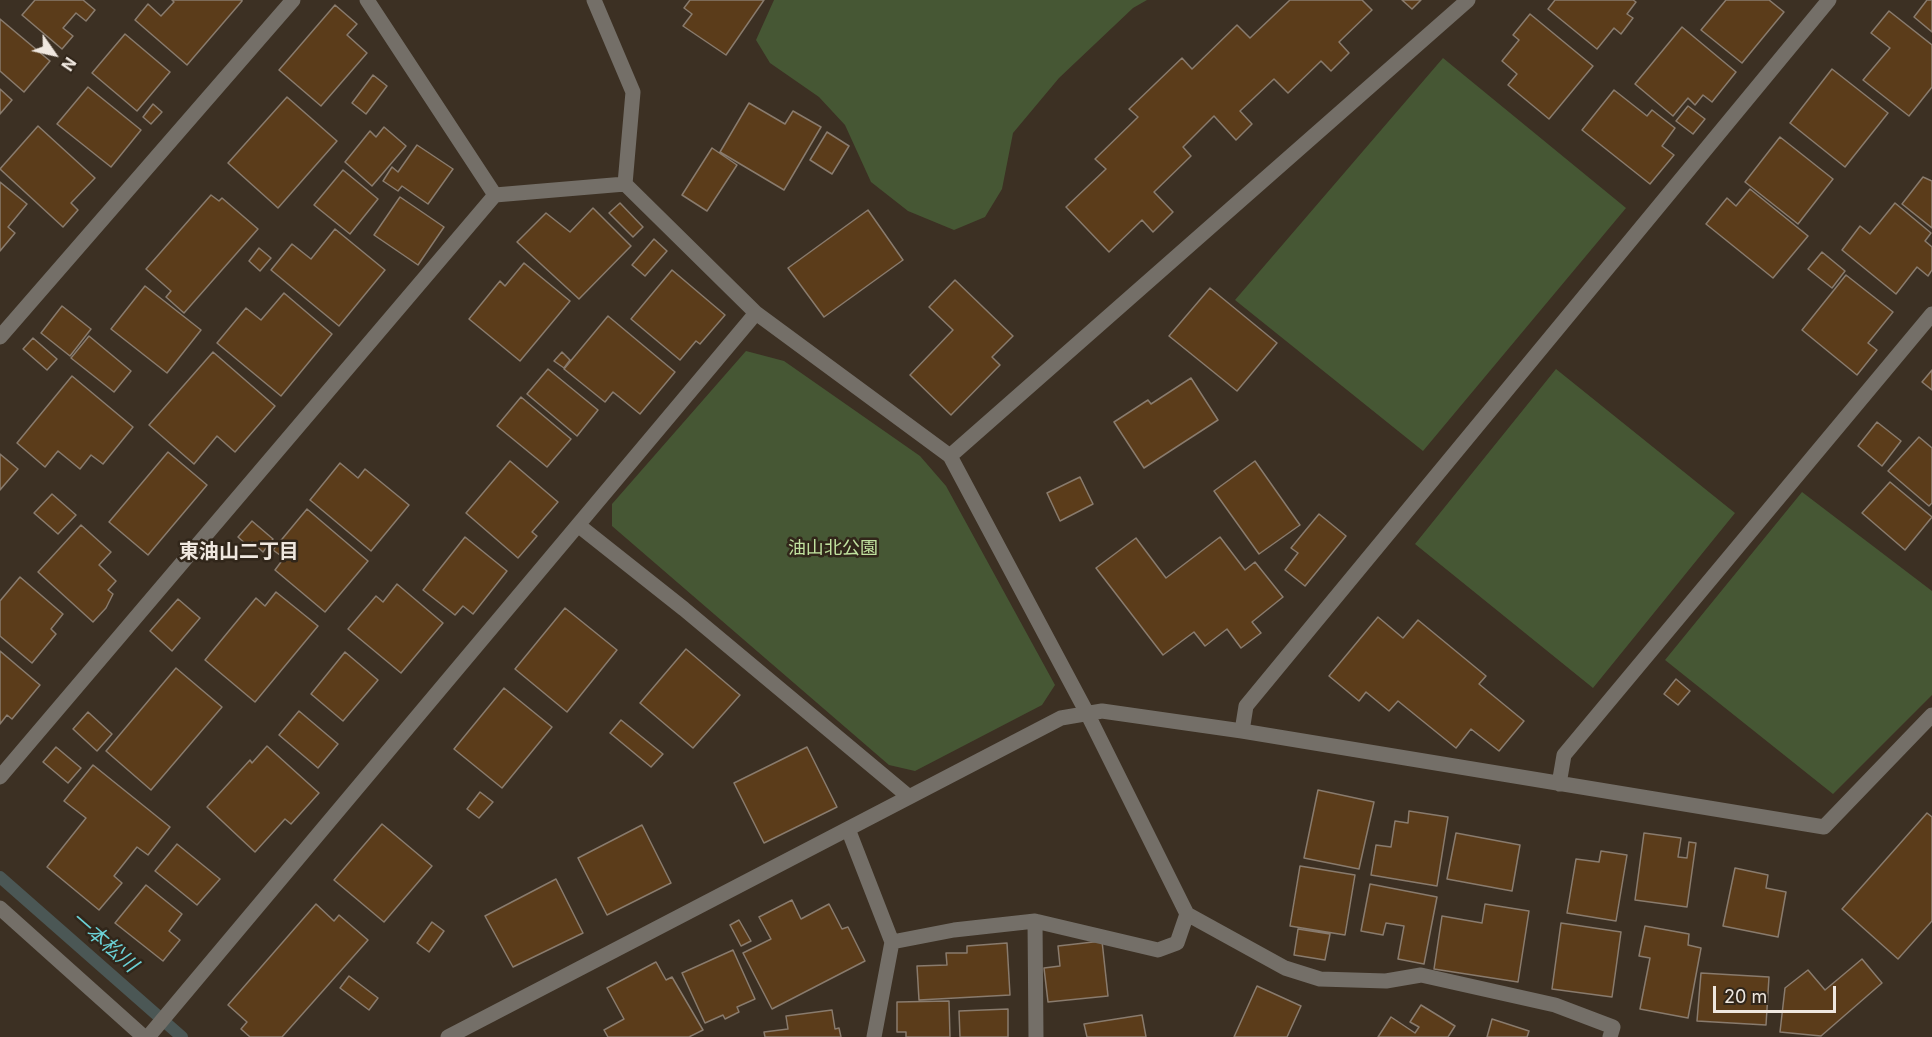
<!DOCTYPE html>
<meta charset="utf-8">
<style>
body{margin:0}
#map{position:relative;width:1932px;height:1037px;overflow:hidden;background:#3c3023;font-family:Inter,sans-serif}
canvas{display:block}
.north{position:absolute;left:24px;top:24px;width:60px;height:60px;-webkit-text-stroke:4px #31261a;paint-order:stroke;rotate:124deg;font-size:16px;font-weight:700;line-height:24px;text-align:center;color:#efe7df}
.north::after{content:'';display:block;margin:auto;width:21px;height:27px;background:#efe7df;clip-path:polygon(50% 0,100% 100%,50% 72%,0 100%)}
.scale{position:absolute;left:1713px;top:986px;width:123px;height:27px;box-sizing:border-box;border:3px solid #efe7df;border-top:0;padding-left:8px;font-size:18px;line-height:21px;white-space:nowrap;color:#efe7df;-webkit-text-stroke:4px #31261a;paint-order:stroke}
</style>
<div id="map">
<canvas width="1932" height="1037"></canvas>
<div class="north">N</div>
<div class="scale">20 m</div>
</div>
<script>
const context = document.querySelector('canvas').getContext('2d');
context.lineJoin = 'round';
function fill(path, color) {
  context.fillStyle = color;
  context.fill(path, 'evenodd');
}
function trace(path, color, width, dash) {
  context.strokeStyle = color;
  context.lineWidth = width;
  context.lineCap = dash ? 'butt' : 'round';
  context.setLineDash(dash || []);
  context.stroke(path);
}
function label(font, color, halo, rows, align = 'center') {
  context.font = font + ' Inter,"Noto Sans JP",sans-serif';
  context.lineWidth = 5;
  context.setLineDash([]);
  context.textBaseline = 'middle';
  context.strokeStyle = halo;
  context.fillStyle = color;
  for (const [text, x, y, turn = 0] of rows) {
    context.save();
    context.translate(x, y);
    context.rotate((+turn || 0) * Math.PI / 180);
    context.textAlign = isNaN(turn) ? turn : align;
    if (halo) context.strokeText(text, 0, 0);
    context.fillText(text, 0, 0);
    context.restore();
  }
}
const green = new Path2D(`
 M774 0H1147L1133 8 1059 78 1013 133 1002 189 985 217 954 230 908 211 871 182 845 125 819 97 770 63 756 40Z
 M1443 58 1626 208 1423 451 1235 300Z
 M746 351 784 361 920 456 946 486 1055 685 1042 705 915 771 889 765 612 526V504Z
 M1556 369 1735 513 1593 688 1415 544Z
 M1802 492 1932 591V695L1833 794 1665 660Z`);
const stream = new Path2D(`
 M0 877 182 1037`);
const building = new Path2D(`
 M35 0H83L95 10 86 21 76 13 63 28 73 36 62 49 22 15Z
 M172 0H242V1L187 65 135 20 148 4 161 16 174 2Z
 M690 0H764L726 55 683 26 692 14 684 8Z
 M1290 0H1362L1372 10 1339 42 1349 53 1331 71 1321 61 1288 93 1274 79 1240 111 1252 124 1236 140 1214 116 1183 147 1191 156 1154 192 1173 212 1153 232 1142 220 1109 252 1066 207 1106 169 1095 159 1138 117 1129 109 1182 58 1192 69 1237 25 1250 38Z
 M1402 0H1421L1412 9Z
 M1555 0H1633L1636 2 1627 14 1633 18 1621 34 1614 28 1597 49 1548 9Z
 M1726 0H1769L1784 12 1742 63 1701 30Z
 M1932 0V32L1914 17 1927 0Z
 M335 5 357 24 347 35 367 53 321 106 279 70Z
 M1889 11 1932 45V87L1909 116 1863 80 1890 48 1871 33Z
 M1530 14 1593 66 1549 119 1508 85 1517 74 1502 61 1519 40 1513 35Z
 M0 19 50 61 24 92 0 71Z
 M1682 27 1736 72 1712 102 1703 95 1695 105 1688 98 1673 116 1635 84Z
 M125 34 170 72 137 111 92 73Z
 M1832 69 1888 113 1845 167 1790 123Z
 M373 75 387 86 366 114 352 103Z
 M88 87 141 130 111 167 57 124Z
 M0 89 12 100 0 114Z
 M1614 90 1647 116 1652 110 1675 128 1662 146 1674 155 1650 184 1582 130Z
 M287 97 337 141 278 208 228 163Z
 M749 103 785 124 793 111 821 127 784 190 720 152Z
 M153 104 162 112 151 124 143 117Z
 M1688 106 1705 119 1693 134 1676 121Z
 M38 126 95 178 71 203 78 210 63 227 0 169Z
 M384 127 406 146 372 186 345 162 370 131 376 137Z
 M827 132 849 146 832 174 810 160Z
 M1780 137 1833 179 1798 224 1745 182Z
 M417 145 453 169 428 204 402 186 398 191 383 181 392 167 398 172Z
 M712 148 737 165 707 211 682 195Z
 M343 170 378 199 350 234 314 205Z
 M1923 177 1932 181V228L1902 204Z
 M0 182 27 204 8 227 15 233 0 251Z
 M1750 189 1808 236 1773 278 1706 224 1727 198 1736 206Z
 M211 195 219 201 222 198 258 229 184 313 166 297 171 291 146 269Z
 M400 197 444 227 418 265 374 235Z
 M620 203 643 227 633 237 609 213Z
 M1895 203 1931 233 1925 241 1932 247V270L1928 276 1917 267 1896 294 1842 250 1860 226 1870 234Z
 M593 208 631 246 579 299 517 242 546 213 570 232Z
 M868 210 903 260 824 317 788 268Z
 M335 229 385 270 339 326 271 270 292 244 311 259Z
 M654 239 667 251 645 276 632 265Z
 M259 248 271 258 260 271 249 261Z
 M1822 252 1845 271 1832 288 1808 269Z
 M524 263 570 301 520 361 469 319 500 281 505 286Z
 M672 270 725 315 700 344 696 341 680 360 631 319Z
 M1846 275 1893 312 1868 343 1877 350 1857 375 1802 330Z
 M955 280 1013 336 992 357 1000 365 951 415 910 375 953 330 929 307Z
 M145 286 201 330 167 373 111 329Z
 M1210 288 1277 343 1237 391 1169 336Z
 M284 293 332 334 281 396 217 343 246 308 261 320Z
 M62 306 91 329 70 356 41 333Z
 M608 316 675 372 640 414 613 392 605 402 564 369Z
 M89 336 131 371 114 392 71 358Z
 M33 338 57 359 47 370 23 349Z
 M213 352 275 406 235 452 217 436 194 464 149 425Z
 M562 352 570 360 564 368 554 361Z
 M548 369 598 410 577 436 527 394Z
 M1932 370V390L1922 382Z
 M72 376 133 427 103 464 91 455 80 469 58 451 45 467 17 443Z
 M1191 378 1218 420 1144 468 1114 422 1148 400 1151 404Z
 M521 397 571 439 547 467 497 426Z
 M1877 422 1901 441 1882 466 1858 446Z
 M1919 437 1932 448V503L1929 506 1888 471Z
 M168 452 207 485 148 555 109 522Z
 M0 454 18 469 0 490Z
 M510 461 558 502 532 532 537 536 518 558 466 513Z
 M1255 461 1300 525 1259 554 1214 491Z
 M340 463 358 478 365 469 409 505 371 551 310 500Z
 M1080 477 1093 504 1060 521 1047 493Z
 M1890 482 1932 517 1905 550 1862 513Z
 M52 494 76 515 58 534 34 513Z
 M307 509 368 561 325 612 275 570 284 558 273 550Z
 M1319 514 1346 536 1305 586 1285 570 1298 553 1291 548Z
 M252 521 273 539 263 552 252 542 249 547 238 537Z
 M81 525 111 552 99 565 116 581 108 590 113 594 106 608 93 622 38 572Z
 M465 537 507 571 473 614 463 606 455 615 423 590Z
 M1220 537 1245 570 1255 562 1283 597 1252 622 1261 633 1241 648 1227 629 1205 646 1194 632 1163 655 1096 568 1136 538 1166 578Z
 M20 577 63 614 51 629 56 634 32 663 0 636V601Z
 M397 584 443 623 401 673 348 629 376 596 383 602Z
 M276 592 318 626 255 702 205 660 256 598 265 606Z
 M178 599 200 618 172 651 150 631Z
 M565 608 617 650 567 712 515 669Z
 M1378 617 1403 638 1418 620 1486 676 1479 684 1524 721 1499 751 1471 729 1456 748 1398 701 1389 711 1366 692 1359 701 1329 676Z
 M686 649 740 695 693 748 640 703Z
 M0 651 40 685 12 719 7 715 0 724Z
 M345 652 378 680 343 721 311 694Z
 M176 668 222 707 151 790 106 751Z
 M1676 679 1690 691 1678 705 1664 694Z
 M504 688 552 727 502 788 454 749Z
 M299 711 338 744 318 768 279 735Z
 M88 712 112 734 97 751 73 729Z
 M621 720 663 754 651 767 610 733Z
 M267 746 319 793 291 824 285 819 255 852 207 807 250 760 252 763Z
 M56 747 81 768 68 783 43 762Z
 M807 747 837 807 764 843 734 783Z
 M93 765 170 827 148 855 137 847 114 876 122 883 99 910 47 867 86 818 64 801Z
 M1318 790 1374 802 1359 869 1304 858Z
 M480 792 493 802 479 818 467 809Z
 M1409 811 1448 817 1437 886 1371 875 1376 845 1391 847 1395 821 1408 823Z
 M1927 813 1932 817V921L1898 959 1842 909Z
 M382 824 432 866 384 922 334 880Z
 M642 825 671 883 607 915 578 858Z
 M1456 833 1520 845 1512 891 1447 879Z
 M1644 833 1681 838 1678 857 1687 858 1689 842 1696 843 1687 907 1635 900Z
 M177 844 220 879 197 905 155 871Z
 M1601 851 1627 855 1616 921 1567 913 1576 859 1599 862Z
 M1300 866 1355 875 1345 935 1290 926Z
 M1735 868 1768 875 1766 888 1786 892 1778 937 1723 926Z
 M556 879 583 933 513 967 485 916Z
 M1370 884 1437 897 1424 964 1398 959 1404 926 1386 923 1383 935 1361 931Z
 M146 885 182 914 169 931 180 940 163 961 115 923Z
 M792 900 801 919 829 904 842 929 848 927 865 961 772 1009 743 953 771 939 759 917Z
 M316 904 334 921 339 915 368 940 282 1037H250L241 1029 247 1022 228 1005Z
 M1485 904 1529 911 1518 982 1434 969 1442 916 1482 923Z
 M739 920 751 941 741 946 730 925Z
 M432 922 444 931 429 952 417 943Z
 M1561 923 1621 932 1612 997 1552 989Z
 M1645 926 1689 934 1688 945 1701 948 1688 1018 1640 1009 1650 958 1639 956Z
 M1298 929 1330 934 1325 960 1294 955Z
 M1102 941 1108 996 1048 1002 1044 968 1060 966 1058 946Z
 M1007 943 1010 995 919 1000 917 966 947 965 946 953H967V946Z
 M733 950 755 999 737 1007 739 1012 725 1019 723 1015 705 1023 682 973Z
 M1862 959 1882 983 1821 1036 1780 1032 1785 988 1808 970 1825 990Z
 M656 962 666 980 672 977 703 1030 689 1037H608L604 1030 624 1019 607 988Z
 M1701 973 1769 977 1766 1025 1697 1021Z
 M349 976 378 998 369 1010 340 988Z
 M1257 986 1301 1006 1287 1037H1234Z
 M949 1001 950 1037H906V1032H897V1002Z
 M1421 1005 1455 1026 1448 1037H1378L1391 1017 1415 1033 1419 1027 1410 1022Z
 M1008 1009V1037H960L959 1011Z
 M832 1010 835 1029 839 1028 841 1037H765L764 1032 788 1029 786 1016Z
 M1142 1015 1146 1037H1087L1084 1024Z
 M1492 1019 1529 1031 1527 1037H1487Z`);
const minor = new Path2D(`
 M367 0 495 195 625 184 756 313 950 456 1087 713 1187 914 1177 943 1158 950 1035 921 954 930 892 942
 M594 0 633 92 625 184
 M0 337 293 0
 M950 456 1468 0
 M578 525 684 609 908 796
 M1242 731 1246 706 1829 0
 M0 777 495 195
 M1559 784 1564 755 1932 314
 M848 829 892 942 874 1037
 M0 908 144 1037
 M1187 914 1285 968 1320 979 1386 981 1421 975 1555 1005 1613 1027 1610 1037
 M1035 921 1036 1037
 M148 1037 756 313
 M448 1037 1061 718 1102 711 1242 731 1824 827 1932 715`);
const parkNames = [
 ["油山北公園",833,549]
];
const neighbourhoodNames = [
 ["東油山二丁目",239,552]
];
const waterNames = [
 ["一本松川",104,942,41]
];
fill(green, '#465734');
trace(stream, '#4b5755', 12);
fill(building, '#5b3c1a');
trace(building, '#897b6d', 1.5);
trace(minor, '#746f68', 15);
label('18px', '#c1e29f', '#31261a', parkNames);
label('bold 20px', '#efe7df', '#31261a', neighbourhoodNames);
label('italic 20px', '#6bd1d6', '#31261a', waterNames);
</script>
